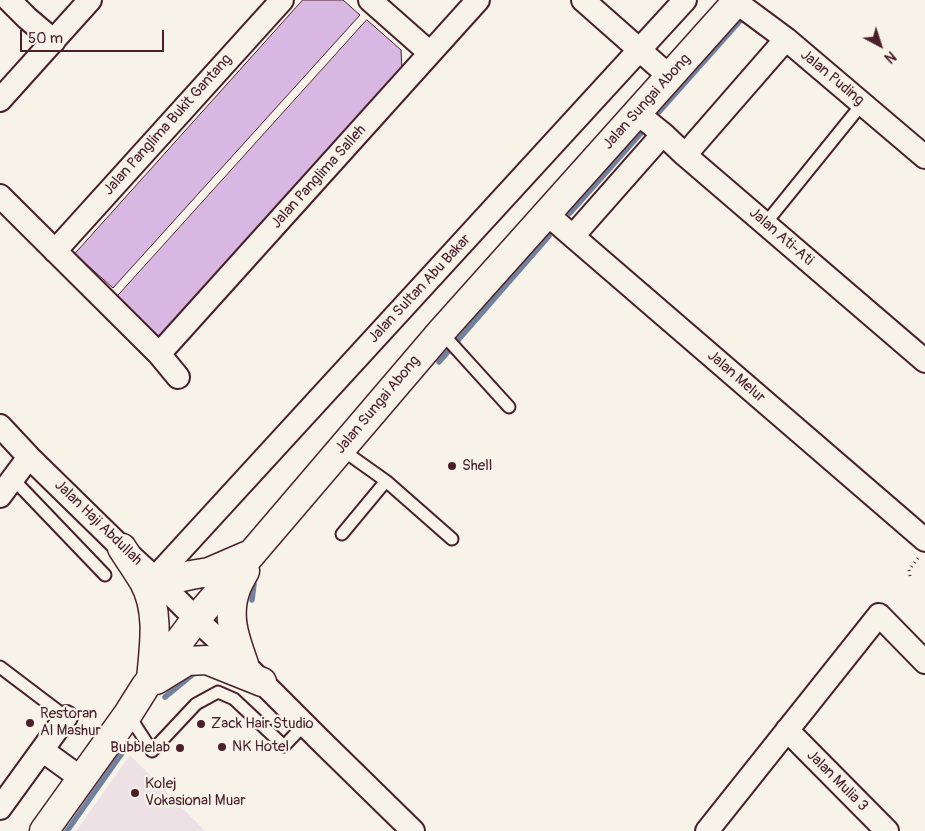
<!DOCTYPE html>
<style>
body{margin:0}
#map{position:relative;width:925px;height:831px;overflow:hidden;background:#f7f3e8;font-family:Pangolin,sans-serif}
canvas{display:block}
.north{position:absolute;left:855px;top:20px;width:50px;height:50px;-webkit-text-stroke:4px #f7f3e8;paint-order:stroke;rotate:140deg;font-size:14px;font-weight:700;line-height:20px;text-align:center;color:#4a1f2b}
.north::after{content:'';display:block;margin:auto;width:18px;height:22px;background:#4a1f2b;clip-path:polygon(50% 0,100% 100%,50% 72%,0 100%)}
.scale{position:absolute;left:20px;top:30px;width:144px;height:22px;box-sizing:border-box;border:2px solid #4a1f2b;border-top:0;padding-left:6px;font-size:15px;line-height:18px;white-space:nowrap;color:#4a1f2b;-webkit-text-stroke:4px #f7f3e8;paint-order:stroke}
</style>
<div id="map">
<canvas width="925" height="831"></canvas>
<div class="north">N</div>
<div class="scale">50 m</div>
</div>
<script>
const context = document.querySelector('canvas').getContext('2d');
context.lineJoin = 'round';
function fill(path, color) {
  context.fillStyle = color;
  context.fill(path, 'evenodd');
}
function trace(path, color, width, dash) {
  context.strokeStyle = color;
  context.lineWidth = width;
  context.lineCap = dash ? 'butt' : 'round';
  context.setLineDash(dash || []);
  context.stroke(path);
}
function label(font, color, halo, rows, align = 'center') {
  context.font = font + ' Pangolin,sans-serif';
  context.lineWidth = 4.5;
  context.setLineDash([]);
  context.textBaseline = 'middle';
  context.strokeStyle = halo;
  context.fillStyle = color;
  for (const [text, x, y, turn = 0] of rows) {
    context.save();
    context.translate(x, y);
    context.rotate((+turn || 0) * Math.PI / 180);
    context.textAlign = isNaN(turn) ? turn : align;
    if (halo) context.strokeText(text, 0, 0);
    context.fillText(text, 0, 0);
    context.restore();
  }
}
const built = new Path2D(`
 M130 755 205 831H76Z`);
const stream = new Path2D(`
 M659 112 740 21
 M570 213 642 132
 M439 362 549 236
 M252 600 254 584
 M165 697 198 670
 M67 831 125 749`);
const building = new Path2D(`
 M303 0H343L360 15 113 288 75 254Z
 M367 20 401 50 402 71 160 338 116 298Z`);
const path = new Path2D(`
 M910 576 909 570 918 558`);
const lane = new Path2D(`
 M765 224 862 104
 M441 332 509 407
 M341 449 386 481 452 539
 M13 479 105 575
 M342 534 386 481
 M0 667 66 717
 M128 714 152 751 196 704 218 692 234 699 284 746 304 725`);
const street = new Path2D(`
 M9 0 27 18 54 41
 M370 0 430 53
 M583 0 669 76
 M736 2 786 39 925 157
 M0 100 90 0
 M637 113 663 134 685 155 925 361
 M685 155 786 39
 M0 196 159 354 178 377
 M547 214 925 540
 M573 236 663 134
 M55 251 282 0
 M159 354 478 0
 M0 426 29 457 122 548 159 582 196 619 244 664 320 740 413 831
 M0 496 29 457
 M155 578 685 0
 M787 730 887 831
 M42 750 82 779
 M0 808 66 717
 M707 831 879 615 925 662`);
const secondary = new Path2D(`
 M122 548C129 559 137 570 144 582 160 611 154 647 151 679
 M159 582 191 575 209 572 246 556
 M244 664C235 639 226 616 236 589 238 583 242 577 245 571
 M156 680 187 661 207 660 262 682
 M44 831 128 714 145 687 196 619 441 332 738 0`);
const markers = [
 [452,466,5,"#4a1f2b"],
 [30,723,5,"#4a1f2b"],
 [201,724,5,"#4a1f2b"],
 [222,747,5,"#4a1f2b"],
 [180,748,5,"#4a1f2b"],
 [135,793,5,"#4a1f2b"]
];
const streetNames = [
 ["Jalan Puding",832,78,40],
 ["Jalan Sungai Abong",647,102,-48],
 ["Jalan Panglima Bukit Gantang",168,125,-48],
 ["Jalan Panglima Salleh",319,177,-48],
 ["Jalan Ati-Ati",781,237,41],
 ["Jalan Sultan Abu Bakar",420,289,-47],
 ["Jalan Melur",736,377,41],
 ["Jalan Sungai Abong",378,405,-50],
 ["Jalan Haji Abdullah",98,523,44],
 ["Jalan Mulia 3",837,781,45]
];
const poiNames = [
 ["Shell",462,466],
 ["Restoran",40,714],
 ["Al Mashur",40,731],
 ["Zack Hair Studio",211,724],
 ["NK Hotel",232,747],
 ["Bubblelab",170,748,"right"],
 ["Kolej",145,784],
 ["Vokasional Muar",145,801]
];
fill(built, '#eee1e6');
trace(stream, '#72829e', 5.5);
fill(building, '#d8b7e2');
trace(building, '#4a1f2b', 1);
trace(lane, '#4a1f2b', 15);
trace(street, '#4a1f2b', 26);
trace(secondary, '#4a1f2b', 31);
trace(path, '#4a1f2b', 3, [1, 4]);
trace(lane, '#f7f3e8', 11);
trace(street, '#f7f3e8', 22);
trace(secondary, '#f7f3e8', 28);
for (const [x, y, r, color] of markers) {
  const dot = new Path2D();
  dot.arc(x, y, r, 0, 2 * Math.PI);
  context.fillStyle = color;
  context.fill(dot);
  trace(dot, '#f7f3e8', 2);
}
label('15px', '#4a1f2b', '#f7f3e8', streetNames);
label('15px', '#4a1f2b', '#f7f3e8', poiNames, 'left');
</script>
